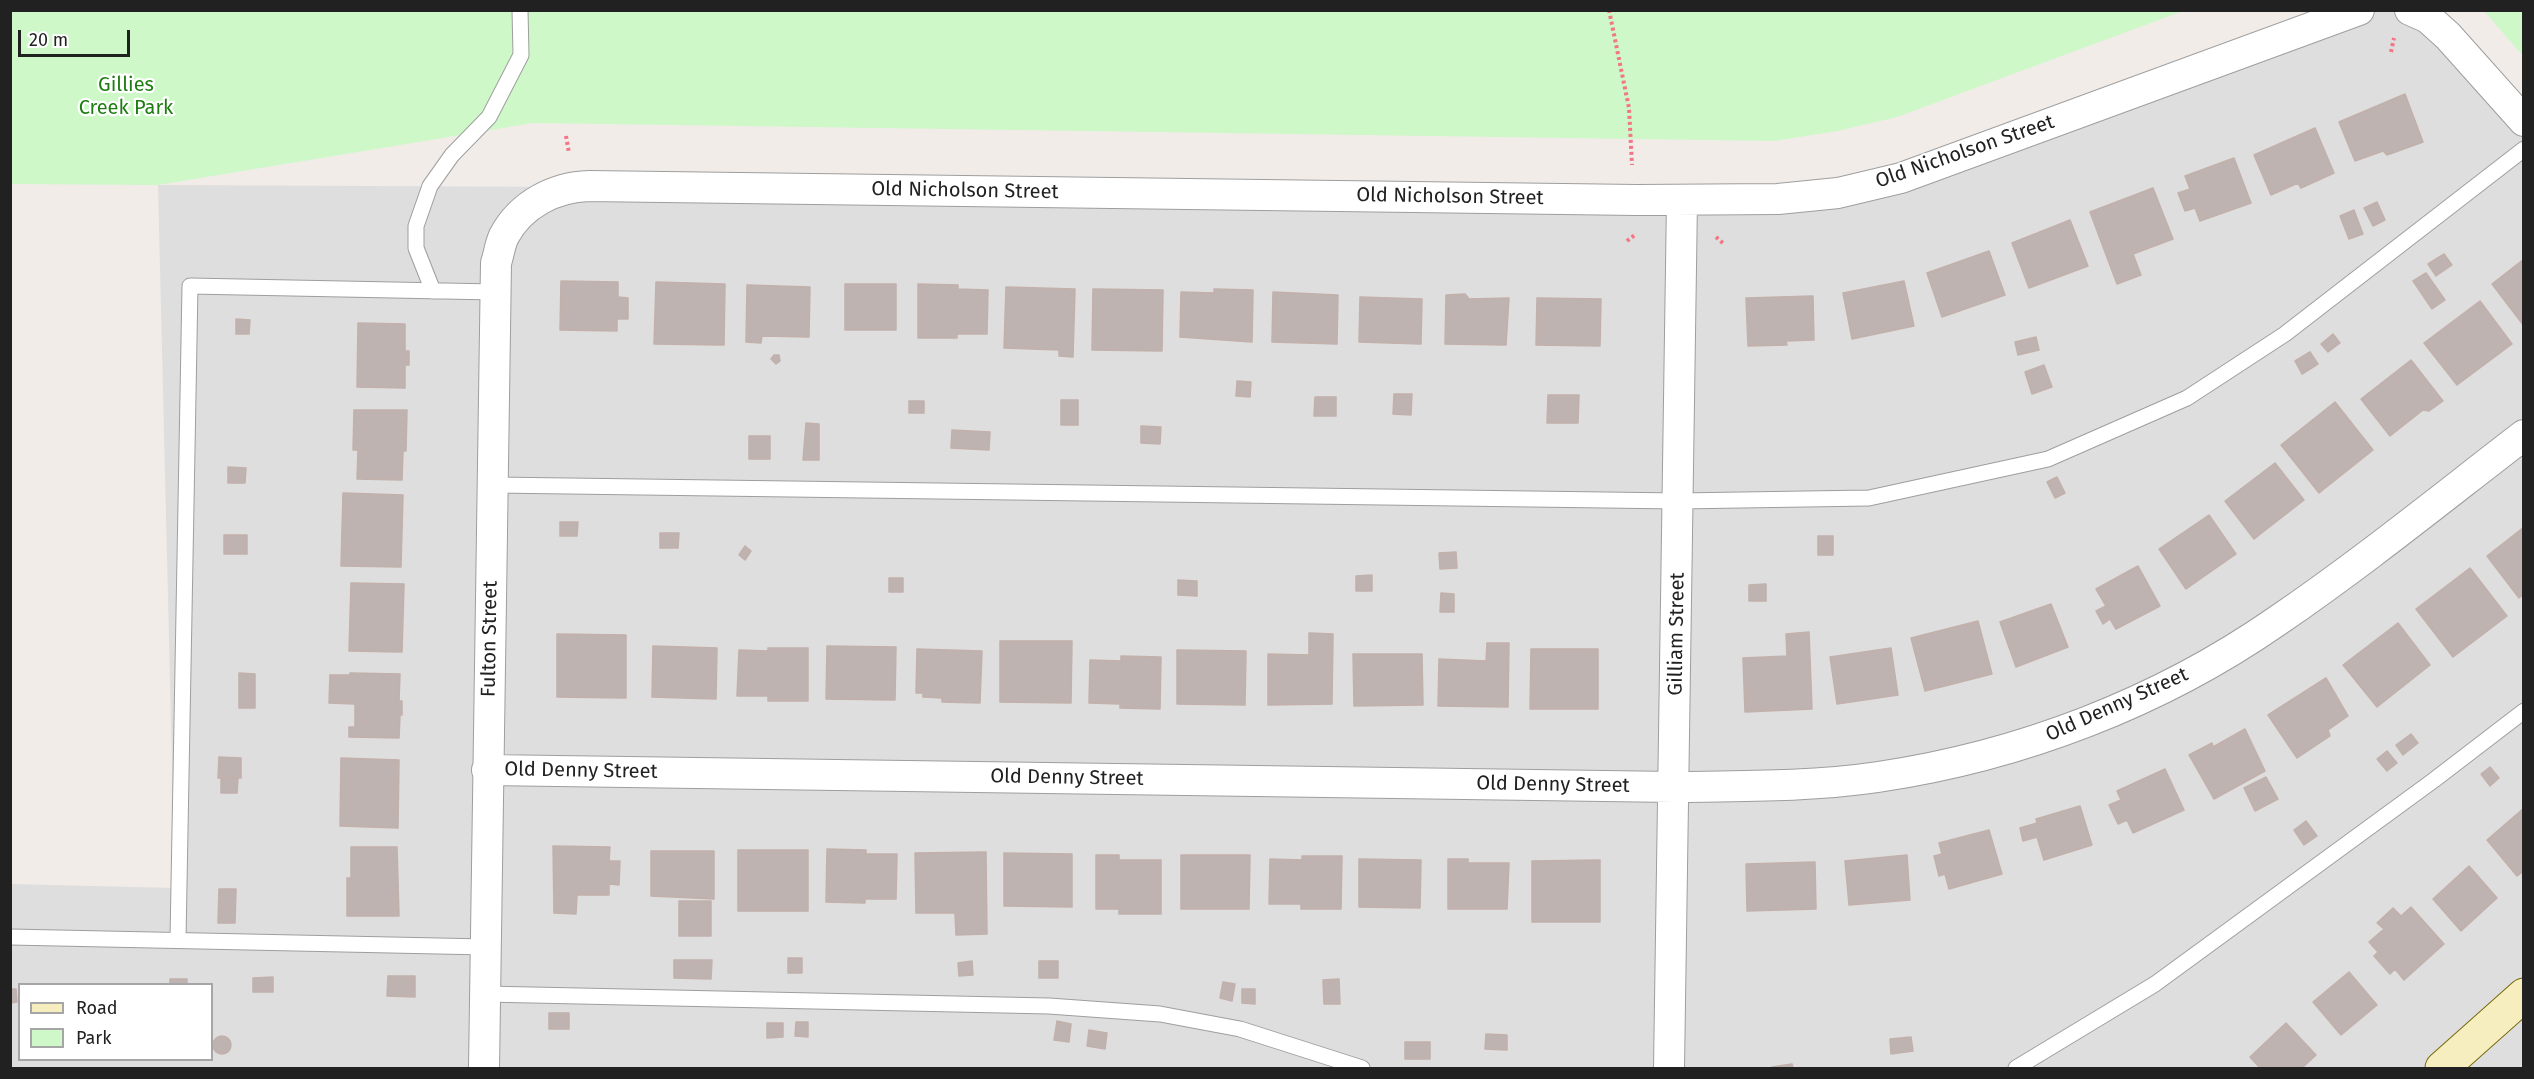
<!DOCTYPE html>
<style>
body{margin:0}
#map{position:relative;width:2534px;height:1079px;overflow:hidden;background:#f1ece8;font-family:"Fira Sans",sans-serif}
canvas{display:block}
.frame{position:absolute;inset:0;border:12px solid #212121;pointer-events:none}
.legend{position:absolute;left:18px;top:983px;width:195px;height:78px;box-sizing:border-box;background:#fff;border:2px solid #a6a6a6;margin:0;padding:8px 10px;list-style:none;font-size:18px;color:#212121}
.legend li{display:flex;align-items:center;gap:12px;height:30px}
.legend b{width:30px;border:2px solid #a6a6a6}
.scale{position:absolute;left:18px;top:30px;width:112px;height:27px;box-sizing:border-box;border:3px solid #212121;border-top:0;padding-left:8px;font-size:18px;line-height:21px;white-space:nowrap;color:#212121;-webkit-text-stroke:4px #fff;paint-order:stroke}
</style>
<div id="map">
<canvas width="2534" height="1079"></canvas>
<div class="frame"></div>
<ul class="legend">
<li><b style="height:8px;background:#f7eebf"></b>Road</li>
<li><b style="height:16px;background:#cef8c8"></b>Park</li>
</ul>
<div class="scale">20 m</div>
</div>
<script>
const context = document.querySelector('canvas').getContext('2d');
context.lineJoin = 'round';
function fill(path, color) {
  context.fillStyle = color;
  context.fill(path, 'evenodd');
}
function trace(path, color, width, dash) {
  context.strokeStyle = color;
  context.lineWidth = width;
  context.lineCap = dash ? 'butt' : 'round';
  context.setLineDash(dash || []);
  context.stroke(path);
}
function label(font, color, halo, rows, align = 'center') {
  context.font = font + ' "Fira Sans",sans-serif';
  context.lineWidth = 4.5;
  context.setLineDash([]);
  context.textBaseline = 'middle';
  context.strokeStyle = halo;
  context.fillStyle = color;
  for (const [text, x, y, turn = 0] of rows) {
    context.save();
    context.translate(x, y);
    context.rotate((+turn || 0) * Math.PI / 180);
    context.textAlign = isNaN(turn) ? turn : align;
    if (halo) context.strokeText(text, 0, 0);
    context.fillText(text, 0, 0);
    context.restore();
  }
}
const residential = new Path2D(`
 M2359 10 2410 11 2523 121V1068H11V884L175 888 158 185 1838 193ZM20 984H212V1060H20Z`);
const park = new Path2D(`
 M11 11H2183L1897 117 1837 131 1774 141 533 123 158 185 11 184Z
 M2484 11H2523V56Z`);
const building = new Path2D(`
 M2405 94 2423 142 2387 155 2383 151 2355 161 2339 122Z
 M2315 128 2334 173 2301 188 2298 183 2271 195 2254 155Z
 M2234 158 2251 203 2200 221 2195 208 2185 211 2178 193 2190 189 2185 176Z
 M2153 188 2173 239 2133 254 2141 275 2117 284 2090 212Z
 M2377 202 2385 220 2373 226 2364 208Z
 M2354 210 2363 234 2349 239 2340 216Z
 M2070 220 2088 266 2029 288 2012 243Z
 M1989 251 2005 295 1942 317 1927 273Z
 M2444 254 2452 265 2436 276 2428 264Z
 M2524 259V326L2492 284Z
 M2426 273 2445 300 2432 309 2413 281Z
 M561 281 618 282V297L628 298V319H617V331L560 330Z
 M1904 281 1914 326 1852 339 1843 293Z
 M656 282 725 284 724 345 654 344Z
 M845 284H896V330H845Z
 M918 284 958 285V289L988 290 987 334H957V338H918Z
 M747 285 810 287 809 337 762 336 761 343 746 342Z
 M1006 287 1075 289 1073 357 1059 356V350L1004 348Z
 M1093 289 1163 290 1162 351 1092 350Z
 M1214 289 1253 290 1252 342 1180 337 1181 292 1214 293Z
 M1273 292 1338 295 1337 344 1272 342Z
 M1465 294 1469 299 1509 298 1506 345 1445 344 1446 295Z
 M1813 296 1814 340 1786 341 1787 345 1748 346 1746 298Z
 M1360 297 1422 299 1421 344 1359 342Z
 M1537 298 1601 299 1600 346 1536 345Z
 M2480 301 2512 344 2457 385 2424 343Z
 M236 319 250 320 249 334H236Z
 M358 323 405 324V351H409V365H405V388L357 387Z
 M2333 334 2340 343 2328 352 2321 344Z
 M2036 337 2039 350 2018 355 2015 342Z
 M2310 352 2318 364 2302 374 2295 361Z
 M774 355H779L780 361 776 364 771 359Z
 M2411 360 2443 401 2429 411 2423 410 2390 436 2361 399Z
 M2044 365 2052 387 2032 394 2025 372Z
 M1237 381 1251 382 1250 397 1236 396Z
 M1394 394H1412L1411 415 1393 414Z
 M1548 395H1579L1578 423H1547Z
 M1315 397H1336V416H1314Z
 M1061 400H1078V425H1061Z
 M909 401H924V413H909Z
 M2335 402 2373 450 2319 493 2281 445Z
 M354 410H407L406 451H403L402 480 357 479 358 450H353Z
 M806 423 819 424V460H803Z
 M1141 426 1161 427 1160 444 1141 443Z
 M952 430 990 432 989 450 951 448Z
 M749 436H770V459H749Z
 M2275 463 2304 500 2254 539 2225 501Z
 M228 467 246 468 245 483H228Z
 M2057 477 2065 493 2055 498 2047 482Z
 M343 493 403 495 401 567 341 566Z
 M2209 515 2236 554 2186 589 2159 549Z
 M560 522H578L577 536H560Z
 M2524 527V594L2519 598 2487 556Z
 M660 533H679L678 548H660Z
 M224 535H247V554H224Z
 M1818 536H1833V555H1818Z
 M745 546 751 551 745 560 739 555Z
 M1456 552 1457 568 1440 569 1439 553Z
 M2138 566 2160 606 2116 629 2110 619 2103 624 2096 611 2106 606 2096 589Z
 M2470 568 2507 616 2453 657 2416 609Z
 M1372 575V591H1356V576Z
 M889 578H903V592H889Z
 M1178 580 1197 581V596L1178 595Z
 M351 583 404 584 402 652 349 651Z
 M1766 584V601H1749V585Z
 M1441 593 1454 594V612H1440Z
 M2051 604 2068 647 2016 667 2000 622Z
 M1978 621 1992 674 1925 691 1911 638Z
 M2398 623 2430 665 2377 707 2343 665Z
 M1809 632 1812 709 1745 712 1743 658 1787 656 1786 634Z
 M1309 633 1333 634 1332 704 1268 705V654L1309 655Z
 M557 634 626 635V698L557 697Z
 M1000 641H1072L1071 703 1000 702Z
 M1487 643H1509L1508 707 1438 706 1439 659 1486 661Z
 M653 646 717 648 716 699 652 697Z
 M827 646 896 647 895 700 826 699Z
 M768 648H808V701H768V696H737L739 650 768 651Z
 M1891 648 1898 695 1837 704 1830 657Z
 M917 649 982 651 980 703 942 702V698L923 697V693H916Z
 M1531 649H1598V709H1530Z
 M1177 650 1246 651 1245 705 1177 704Z
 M1353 654H1422L1423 705 1354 706Z
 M1121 656 1161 657 1160 709 1120 708V704L1089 703 1090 660 1121 661Z
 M239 673 255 674V708H239Z
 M350 673 400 674 399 701H402V715H400L399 738 349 737V727H355V704L329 703 330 675H350Z
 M2326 678 2348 716 2328 730 2330 736 2297 758 2268 715Z
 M2245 729 2265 771 2214 799 2189 755 2212 743 2213 747Z
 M2411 734 2418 743 2403 755 2396 745Z
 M2387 751 2397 763 2387 771 2377 759Z
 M219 757 241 758V778H218Z
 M341 758 399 760 398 828 340 826Z
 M2490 767 2499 778 2490 786 2481 774Z
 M2165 769 2184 810 2133 833 2127 820 2118 824 2109 805 2121 800 2117 791Z
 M2266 777 2278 799 2255 811 2244 788Z
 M221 778H238L237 793H221Z
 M2080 806 2092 845 2044 860 2037 837 2023 841 2020 828 2037 823 2036 819Z
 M2524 808V871L2517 876 2487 840Z
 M2306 821 2317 836 2304 845 2294 830Z
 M1989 830 2002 874 1949 889 1945 874 1939 876 1934 856 1942 854 1939 843Z
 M553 846 610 847 609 861H620L619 885 609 884V895H577L576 914 554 913Z
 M351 847H397L399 916H347V878H351Z
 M827 849 866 850V854H897L896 899H865V903L826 902Z
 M738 850H808V911H738Z
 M651 851H714V899L651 896Z
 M986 852 987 934 956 935 955 913H916L915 853Z
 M1004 853 1072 854V907L1004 906Z
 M1096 855H1119V860H1161V914H1119V909H1096Z
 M1181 855H1250L1249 909H1181Z
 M1907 855 1910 900 1849 905 1845 861Z
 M1302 856H1342L1341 909H1301V904H1269L1270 859 1302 860Z
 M1359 859 1421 860 1420 908 1359 907Z
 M1448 859H1468V863H1509L1507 909H1448Z
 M1600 860V922H1532V861Z
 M1815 862 1816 909 1747 911 1746 864Z
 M2469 866 2497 898 2461 931 2433 899Z
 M219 889H236L235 923H218Z
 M679 901H711V936H679Z
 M2411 907 2444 944 2404 980 2395 969 2390 974 2374 956 2378 952 2369 942 2384 929 2377 923 2393 908 2401 916Z
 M788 958H802V973H788Z
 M674 960H712L711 979 674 978Z
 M972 961 973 975 959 976 958 963Z
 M1039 961H1058V978H1039Z
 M2349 972 2377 1005 2341 1035 2313 1002Z
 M388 976H415V997L387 996Z
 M273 977V992H253V978Z
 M170 979H187V984H170Z
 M1339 979 1340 1004H1324L1323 980Z
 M1223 982 1235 984 1232 1001 1220 998Z
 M10 989H16L17 1002 10 1003Z
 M1242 989H1255V1004L1242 1003Z
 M549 1013H569V1029H549Z
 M1057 1021 1071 1024 1069 1042 1054 1040Z
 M796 1022H808V1037L795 1036Z
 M767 1023H783V1037L767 1038Z
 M2286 1023 2316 1055 2302 1068H2260L2250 1057Z
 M1089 1030 1107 1033 1105 1049 1087 1046Z
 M1486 1034 1507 1035V1050L1485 1049Z
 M213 1045a9 9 0 1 1 18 0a9 9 0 1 1-18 0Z
 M1911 1037 1913 1051 1891 1054 1890 1039Z
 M1405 1042H1430V1059H1405Z
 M1792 1064 1793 1068H1772V1067Z`);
const path = new Path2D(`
 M1609 10 1629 108 1632 165
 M2391 52 2394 38
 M566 136 569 153
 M1716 237 1724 244
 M1627 241 1636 234`);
const lane = new Path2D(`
 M433 291 416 248V226L430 186 452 155 489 117 521 55 520 10
 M494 485 1679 501 1869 498 2048 459 2187 398 2285 334 2524 149
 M10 937 486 947
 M178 939 190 286 495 292
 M485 994 1049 1006 1160 1014 1240 1029 1362 1068
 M2016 1068 2155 984 2434 780 2524 711`);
const street = new Path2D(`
 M2410 10 2428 18 2448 36 2524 121
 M487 770 1674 787C1742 786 1811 787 1878 777 2020 756 2159 703 2277 621 2362 563 2442 498 2524 435
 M484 1068 496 263C499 254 500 244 504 236 521 204 555 187 589 186L1637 200 1778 199 1838 193 1901 178 2359 10
 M1669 1068 1682 200`);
const secondary = new Path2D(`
 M2442 1068 2524 995`);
const parkNames = [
 ["Gillies",126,85],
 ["Creek Park",126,108]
];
const streetNames = [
 ["Old Nicholson Street",1965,152,-19],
 ["Old Nicholson Street",965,191,1],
 ["Old Nicholson Street",1450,197,1],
 ["Gilliam Street",1677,634,-89],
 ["Fulton Street",490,639,-89],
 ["Old Denny Street",2117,705,-24],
 ["Old Denny Street",581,771,1],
 ["Old Denny Street",1067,778,1],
 ["Old Denny Street",1553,785,1]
];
fill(residential, '#dfdede');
fill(park, '#cef8c8');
fill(building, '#beb3b1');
trace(building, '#c2b0aa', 1.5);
trace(lane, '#9e9e9e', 17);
trace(street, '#9e9e9e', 32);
trace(secondary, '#766a0a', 35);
trace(path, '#f47583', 4, [3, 3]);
trace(lane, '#fff', 15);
trace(street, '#fff', 30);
trace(secondary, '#f7eebf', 33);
label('20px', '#1e7d11', '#fff', parkNames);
label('20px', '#212121', '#fff', streetNames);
</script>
